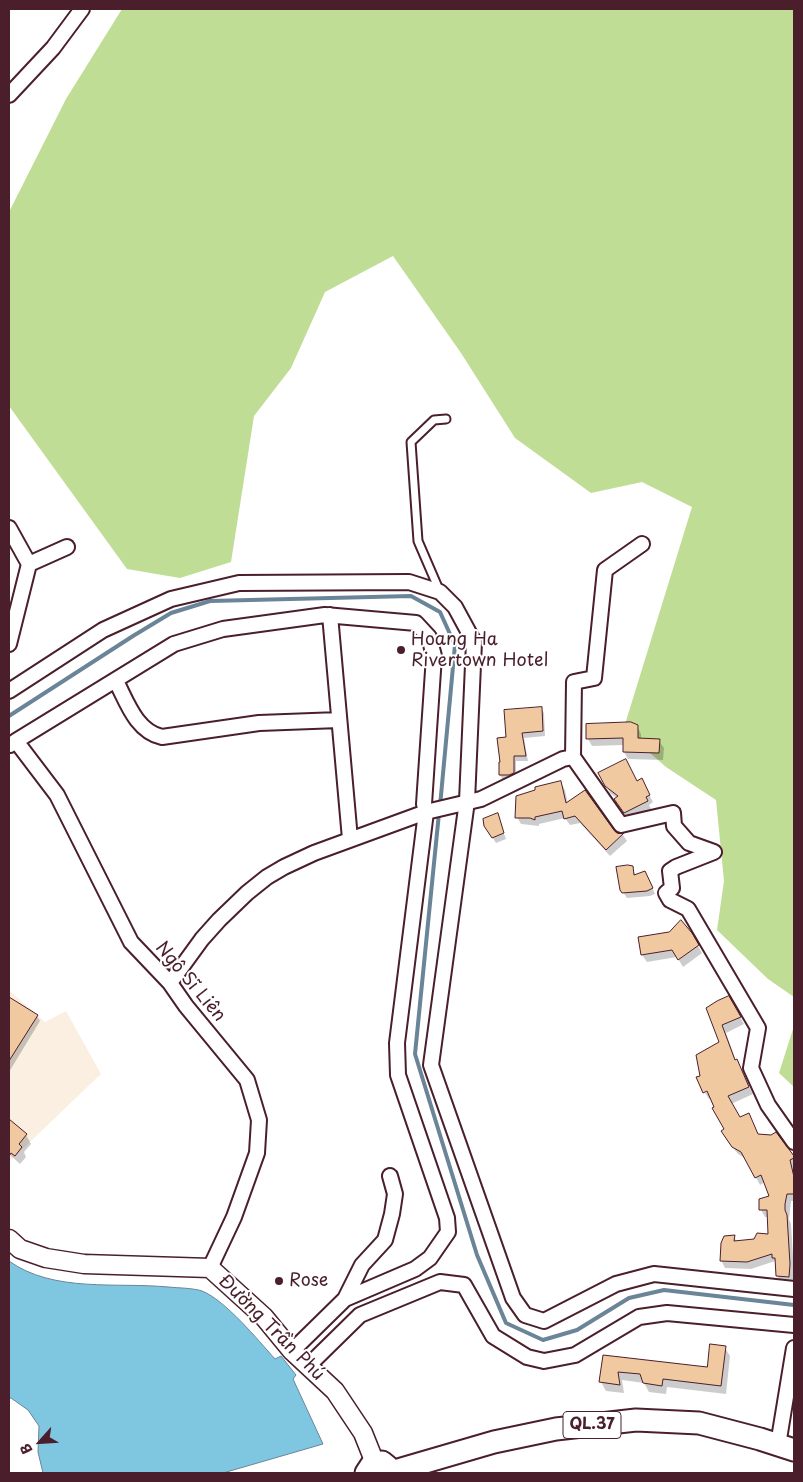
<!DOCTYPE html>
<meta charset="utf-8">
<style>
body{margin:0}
#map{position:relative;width:803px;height:1482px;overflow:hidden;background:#fff;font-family:"Playpen Sans",sans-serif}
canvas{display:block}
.frame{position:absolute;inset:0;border:10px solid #4a1f2b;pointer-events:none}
.north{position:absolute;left:15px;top:1417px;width:50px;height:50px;-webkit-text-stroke:4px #fff;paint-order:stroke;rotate:244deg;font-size:14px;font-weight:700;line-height:20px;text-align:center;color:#4a1f2b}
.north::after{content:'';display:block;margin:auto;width:18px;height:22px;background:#4a1f2b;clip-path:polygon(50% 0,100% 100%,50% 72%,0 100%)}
</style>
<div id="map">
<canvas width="803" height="1482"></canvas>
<div class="frame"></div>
<div class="north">B</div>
</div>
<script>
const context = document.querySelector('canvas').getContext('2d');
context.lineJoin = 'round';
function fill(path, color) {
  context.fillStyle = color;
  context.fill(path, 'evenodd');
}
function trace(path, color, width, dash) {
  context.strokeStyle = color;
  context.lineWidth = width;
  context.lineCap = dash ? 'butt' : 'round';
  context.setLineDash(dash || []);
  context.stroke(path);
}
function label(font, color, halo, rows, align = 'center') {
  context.font = font + ' "Playpen Sans",sans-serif';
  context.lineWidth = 4;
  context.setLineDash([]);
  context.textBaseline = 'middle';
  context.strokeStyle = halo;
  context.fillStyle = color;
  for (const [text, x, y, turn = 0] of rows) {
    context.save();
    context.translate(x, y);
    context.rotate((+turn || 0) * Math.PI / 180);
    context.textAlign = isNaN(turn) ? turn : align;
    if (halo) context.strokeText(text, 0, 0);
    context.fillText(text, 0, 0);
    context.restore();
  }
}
const built = new Path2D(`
 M9 990 45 1022 66 1011 101 1074 9 1162Z`);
const green = new Path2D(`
 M122 9H794V997L768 979 717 930 724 881 716 800 666 767 650 753 622 734 692 507 642 482 591 493 515 438 461 353 393 256 325 292 291 368 254 416 231 562 180 578 127 569 9 406V212L66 99Z
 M794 1026V1087L779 1073Z`);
const water = new Path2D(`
 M9 1261C53 1293 117 1282 168 1287 179 1288 193 1288 202 1291 225 1300 258 1340 275 1359L281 1356 296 1375 293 1379 323 1444 223 1473H43L38 1452 39 1426 28 1410 11 1398H9Z`);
const shadow = new Path2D(`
 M541 708 544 713 545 736 524 738 528 761H516V779L513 780H503L500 775 508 738Z
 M637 726 641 734V739L659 741 664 748 663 760 628 759 624 752V745L592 746 588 739Z
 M637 782 644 785 653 802 649 805 651 809 629 820 615 800 617 798 610 793 606 785Z
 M561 783 565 790 568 804 618 835H623L627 841 610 856 580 823 570 825 565 818 539 824V826L521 824 517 817Z
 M497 815 506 839 496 843 489 832Z
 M632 868 636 876 648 878 655 894 650 896 627 898 621 889Z
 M691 934 702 953 683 967 677 957 647 962 642 955Z
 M9 998 37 1016 40 1021 9 1072Z
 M729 998 744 1024 726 1033 736 1061 753 1094 731 1104 739 1119 749 1115 759 1135 790 1151 794 1158V1181L791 1182 794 1185V1201H791L789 1219 791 1224 794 1272 793 1284 782 1283 777 1276V1264L775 1261 751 1269 725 1268 721 1260 734 1237 737 1242 755 1240 769 1236 768 1217H765L761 1210 770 1197 765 1182 760 1185 746 1159 738 1154 726 1139 722 1132 726 1130 710 1099H709L705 1093 713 1090 701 1077 720 1042 707 1009Z
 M9 1120 26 1135 31 1144 24 1152 26 1157 20 1164 9 1154Z
 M725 1348 730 1356 726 1394 667 1387 666 1394 649 1392 644 1383 622 1380 624 1393 606 1391 601 1382 604 1356 708 1368Z`);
const stream = new Path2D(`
 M9 716 133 636 171 613 210 601 411 596 440 612 455 645 440 806
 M439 813 415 1054 477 1255 506 1323 543 1340 577 1330 629 1298 664 1290 794 1305`);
const building = new Path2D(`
 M542 707 543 731 522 733 526 756H514V773L509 775H499V762H500L497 738 506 737 504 710Z
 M631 722 638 725V738L660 739 659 753 623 752V738L586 739V724Z
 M626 759 637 781 642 778 650 795 646 797 648 801 624 813 614 799 618 796 605 786 598 773Z
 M561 781 566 803 585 790 614 830 618 833H624L606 850 575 816 564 819 562 811 535 817V820L530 818H515L516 796 535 790V787L539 786Z
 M498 813 504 833 492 838 484 826 483 819Z
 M628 865 633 866 634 875 645 871 653 888 647 891 622 893 620 890 616 867Z
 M681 920 692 933 699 945 678 960 672 950 641 955 638 937 669 932Z
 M729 996 741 1017 722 1025 735 1060 737 1059 749 1087 728 1096 740 1117 749 1113 758 1134 771 1135 776 1132 794 1156V1158L790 1160 794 1177V1194H787L785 1204V1210L787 1215 790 1264 789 1277 776 1276 775 1258H772V1254L747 1262 720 1261 721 1243 724 1236 735 1235 734 1241 754 1239 757 1233 768 1234 767 1210H759V1199L769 1196 761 1175 755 1178 741 1152 732 1147 721 1131 724 1129 712 1108 714 1107 707 1091 703 1093 696 1077 700 1076 696 1055 719 1042 706 1008 717 1001Z
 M9 997 38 1015 9 1061Z
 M9 1119 27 1134 19 1144 22 1147 15 1156 11 1153 9 1156Z
 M710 1344 726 1346 721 1386 663 1379 662 1386 643 1383 640 1374 618 1372 620 1385 599 1382 603 1355 707 1367Z`);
const service = new Path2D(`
 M440 592 418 541 411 442 434 420 446 419`);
const minor = new Path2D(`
 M9 95 53 48 82 9
 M9 528 29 564 9 644
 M29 564 67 547
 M330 615 350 839
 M116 681C127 702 136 731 162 737L259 723 339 720
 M9 691 103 630 171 599 239 583 409 582 440 592 455 607 474 642 467 801 431 1065 513 1298 525 1315 544 1321 616 1284 654 1274 794 1289
 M16 741 174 644 223 629 325 615 416 623 429 637 434 656 424 804 426 812 397 1043 398 1075 447 1218 448 1232 430 1258 415 1269 345 1299
 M10 745 16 741 57 795 131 942 170 983 186 1006 247 1080 259 1120 257 1153 234 1217 210 1268
 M573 757 574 682 594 678 605 570 642 544
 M170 983 202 939 219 920 247 893 267 877 284 867 314 853 426 812 481 799 563 759 573 757 621 825 673 813 674 826 689 843 714 852 676 867 670 871 672 888 666 893 670 900 688 909 758 1028 751 1068 768 1105 794 1142
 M292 1351 345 1299 362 1265 385 1240 392 1214 395 1194 390 1176
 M308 1366 360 1315 440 1282 464 1285 493 1336 527 1357 544 1361 575 1355 639 1317 667 1313 794 1325
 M778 1445 794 1348`);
const tertiary = new Path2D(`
 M9 1239 20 1249 46 1258 84 1264 210 1268 264 1317 292 1351 335 1391 363 1433 375 1463`);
const primary = new Path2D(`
 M391 1472 494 1442 556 1429 636 1420 699 1423 760 1439 794 1450
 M366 1473 372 1464 382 1462 387 1466 391 1473`);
const markers = [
 [401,650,5,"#4a1f2b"],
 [279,1281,5,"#4a1f2b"]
];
const shields = [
 [592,1425,58]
];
const shieldNames = [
 ["QL.37",592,1425]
];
const poiNames = [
 ["Hoang Ha",411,640],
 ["Rivertown Hotel",411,661],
 ["Rose",289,1281]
];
const streetNames = [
 ["Ngô Sĩ Liên",190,982,50],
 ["Đường Trần Phú",271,1328,45]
];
fill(built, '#fbefe2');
fill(green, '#bfdd95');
fill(water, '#7fc7e0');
trace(water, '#6a8498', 1);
fill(shadow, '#0003');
trace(stream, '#6a8498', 4);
fill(building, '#f1c9a0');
trace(building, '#4a1f2b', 1);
trace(service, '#4a1f2b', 11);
trace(minor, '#4a1f2b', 18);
trace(tertiary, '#4a1f2b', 21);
trace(primary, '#4a1f2b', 25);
trace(service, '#fff', 7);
trace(minor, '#fff', 14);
trace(tertiary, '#fff', 18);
trace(primary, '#fff', 21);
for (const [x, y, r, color] of markers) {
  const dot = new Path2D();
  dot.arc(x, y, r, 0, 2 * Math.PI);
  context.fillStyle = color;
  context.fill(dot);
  trace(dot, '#fff', 2);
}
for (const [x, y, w] of shields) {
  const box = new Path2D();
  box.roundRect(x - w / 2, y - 13.5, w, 27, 4);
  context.fillStyle = '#fff';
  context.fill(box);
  trace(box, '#4a1f2b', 1);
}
label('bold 16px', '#4a1f2b', null, shieldNames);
label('18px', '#4a1f2b', '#fff', poiNames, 'left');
label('18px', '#4a1f2b', '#fff', streetNames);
</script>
